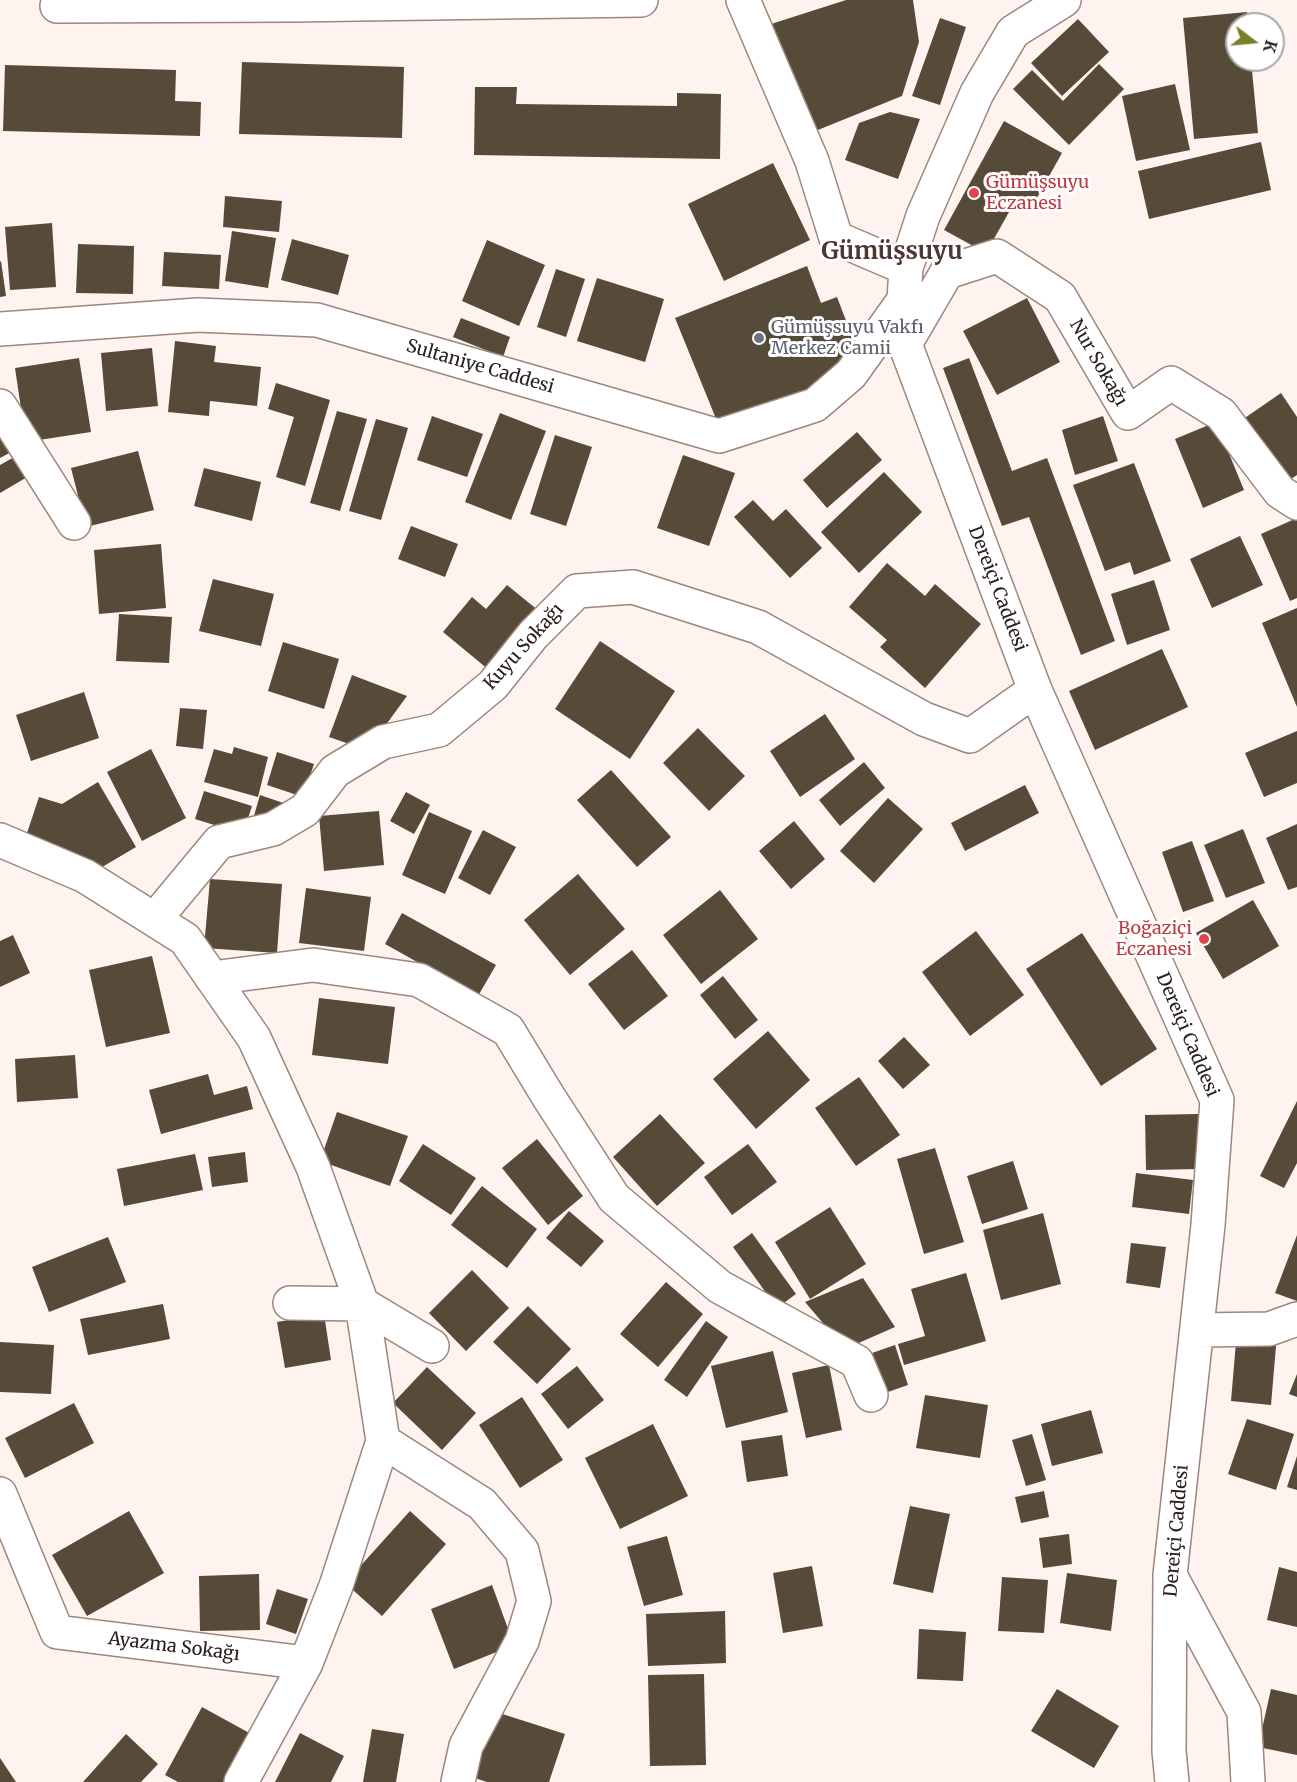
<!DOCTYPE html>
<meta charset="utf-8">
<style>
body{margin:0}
#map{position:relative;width:1297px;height:1782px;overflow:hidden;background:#fef3ee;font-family:Merriweather,serif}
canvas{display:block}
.north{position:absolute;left:1225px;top:12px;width:60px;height:60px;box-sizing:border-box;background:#fff;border:2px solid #aaa6a4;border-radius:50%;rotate:106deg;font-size:16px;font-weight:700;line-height:24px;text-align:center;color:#2a201c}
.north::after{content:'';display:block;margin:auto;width:21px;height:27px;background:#7a7f28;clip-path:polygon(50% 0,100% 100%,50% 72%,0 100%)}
</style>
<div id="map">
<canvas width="1297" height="1782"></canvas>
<div class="north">K</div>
</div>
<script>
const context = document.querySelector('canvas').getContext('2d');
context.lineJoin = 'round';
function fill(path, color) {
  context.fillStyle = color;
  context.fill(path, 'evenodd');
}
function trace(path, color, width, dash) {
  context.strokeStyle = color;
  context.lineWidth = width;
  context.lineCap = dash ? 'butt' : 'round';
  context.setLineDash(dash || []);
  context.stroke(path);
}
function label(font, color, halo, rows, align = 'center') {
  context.font = font + ' Merriweather,serif';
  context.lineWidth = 6;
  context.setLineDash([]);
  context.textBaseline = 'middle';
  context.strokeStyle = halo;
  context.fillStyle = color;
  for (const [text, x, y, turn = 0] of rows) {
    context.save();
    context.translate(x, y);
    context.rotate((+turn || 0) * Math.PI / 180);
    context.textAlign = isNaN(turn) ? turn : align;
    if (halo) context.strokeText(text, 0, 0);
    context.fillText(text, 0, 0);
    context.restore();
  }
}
const building = new Path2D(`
 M846 0H913L919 42 902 96 808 134 768 25Z
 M1247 12 1248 24H1237V60H1251L1258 133 1194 139 1183 18Z
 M940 18 966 27 940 105 912 96Z
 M1078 19 1109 52 1062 96 1031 63Z
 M242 62 404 67 402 138 239 134Z
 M1099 64 1124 89 1069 145 1013 89 1032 70 1063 101Z
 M5 65 176 70 175 101 201 102 200 136 3 131Z
 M1175 84 1190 150 1136 161 1122 96Z
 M475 87H517L516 104 677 106V93L721 94 720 159 474 155Z
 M890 112 920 119 898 179 845 160 859 123Z
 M1004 121 1062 153 1033 205 1018 196 986 253 944 230Z
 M1261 142 1271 190 1149 219 1138 171Z
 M773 163 810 240 724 281 688 204Z
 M225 196 282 201 279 232 223 227Z
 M52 223 56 287 10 290 5 227Z
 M232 231 276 238 268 288 225 281Z
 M292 239 349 255 338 295 281 280Z
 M487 240 545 265 519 326 462 301Z
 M78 244 134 246 133 294 76 293Z
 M164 252 221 255 219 289 162 286Z
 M1 261 6 296 0 297V262Z
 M807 266 821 303 837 297 858 352 820 391 719 426 675 318Z
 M556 269 585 279 566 337 537 327Z
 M597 278 664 299 645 362 577 341Z
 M1027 298 1060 362 997 395 963 331Z
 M461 318 510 337 503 357 453 337Z
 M175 341 216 346 214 362 261 367 257 406 210 401 209 416 168 412Z
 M152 348 158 406 106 411 101 353Z
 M79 358 91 432 26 442 15 368Z
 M969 358 1012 471 1047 458 1115 641 1081 655 1029 517 1002 526 943 368Z
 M276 383 330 400 305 486 276 477 294 417 268 409Z
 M1281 393 1297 417V475L1282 485 1239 422Z
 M337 411 367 419 340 511 310 503Z
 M500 413 546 431 511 520 465 502Z
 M432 416 483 434 467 477 417 460Z
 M1103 416 1118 461 1075 475 1062 430Z
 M376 419 408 428 381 520 349 511Z
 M1216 422 1244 490 1203 508 1175 439Z
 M0 423 15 450 0 458Z
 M857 432 882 460 827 508 803 480Z
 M555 435 592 447 566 526 530 514Z
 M138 451 154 510 86 527 71 468Z
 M683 455 735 473 709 546 657 528Z
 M16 456 29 476 0 493V465Z
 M1134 463 1171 561 1134 575 1130 562 1105 571 1073 485Z
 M204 468 261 482 252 521 194 506Z
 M884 472 922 512 859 573 821 532Z
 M753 500 773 521 786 509 822 548 790 578 734 517Z
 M1297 518V598L1290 601 1261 534Z
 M411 526 458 544 445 577 398 559Z
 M1240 536 1263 585 1212 608 1190 559Z
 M161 544 166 608 99 614 94 550Z
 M887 563 925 596 935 584 981 624 925 688 880 647 887 640 849 607Z
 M213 579 274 594 261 646 199 631Z
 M1154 580 1170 630 1127 645 1111 594Z
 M507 585 539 611 489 670 443 632 472 597 486 609Z
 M1297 608V707L1262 623Z
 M119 614 172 617 169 663 116 661Z
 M600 641 675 691 630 759 555 709Z
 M283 642 339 659 324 709 268 691Z
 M1162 649 1188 707 1095 750 1069 691Z
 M352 675 407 696 377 737 361 748 329 737Z
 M84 692 99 738 31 761 16 715Z
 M180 708 207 710 203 749 176 746Z
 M825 714 855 759 800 797 770 751Z
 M698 728 745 776 709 811 663 763Z
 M1297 731V783L1264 797 1245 753Z
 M234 747 268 757 258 797 204 782 214 749 232 754Z
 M151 749 186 818 142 841 107 772Z
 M277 752 314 764 303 797 267 785Z
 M864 762 885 788 840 826 819 800Z
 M611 770 671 837 637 867 577 800Z
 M98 782 136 847 92 873 82 856 25 839 39 797 62 804Z
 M1025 785 1039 813 965 851 951 823Z
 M204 791 252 806 243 834 195 819Z
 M406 792 430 805 414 834 390 821Z
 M260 795 295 807 251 826Z
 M888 798 923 829 874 883 840 851Z
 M379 811 384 865 324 871 319 816Z
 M429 812 472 831 445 894 402 875Z
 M794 821 825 859 791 889 759 851Z
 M1297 824V887L1288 890 1266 838Z
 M1243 829 1265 883 1226 898 1204 845Z
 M483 830 516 847 490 895 458 878Z
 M1192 841 1214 901 1183 912 1162 852Z
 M578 874 625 929 570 975 524 920Z
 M210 879 282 884 277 953 204 948Z
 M306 888 371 897 364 951 299 943Z
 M720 890 758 939 701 984 663 935Z
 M1253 900 1279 946 1223 979 1196 933Z
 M402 913 496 965 478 996 385 944Z
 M976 931 1024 995 970 1036 922 972Z
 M1082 933 1157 1049 1101 1086 1026 969Z
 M13 935 30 973 0 987V941Z
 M632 950 668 996 624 1030 588 984Z
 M152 956 170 1033 106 1047 89 970Z
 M723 976 758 1020 735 1039 700 995Z
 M319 998 395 1007 388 1064 312 1055Z
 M768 1031 810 1080 756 1129 713 1079Z
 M904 1037 930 1065 903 1089 878 1061Z
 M75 1055 78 1098 17 1102 15 1059Z
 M208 1074 214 1095 247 1086 253 1109 161 1134 149 1090Z
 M859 1077 900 1135 856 1166 815 1108Z
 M1297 1101V1163L1284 1188 1260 1176Z
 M337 1112 408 1136 390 1186 320 1161Z
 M660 1114 705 1163 657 1206 613 1157Z
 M1198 1114 1199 1169 1146 1170 1145 1115Z
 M537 1139 583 1196 548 1225 502 1168Z
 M423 1144 476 1178 451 1215 399 1181Z
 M748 1144 777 1182 732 1215 704 1177Z
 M935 1148 964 1242 924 1254 897 1159Z
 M245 1152 248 1182 212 1187 208 1157Z
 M195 1154 203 1190 124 1206 117 1169Z
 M1013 1161 1028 1209 982 1224 967 1176Z
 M1136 1173 1193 1180 1189 1214 1132 1207Z
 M482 1186 537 1229 507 1268 451 1225Z
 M830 1207 866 1264 810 1299 775 1242Z
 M569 1211 604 1241 581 1267 546 1238Z
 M1043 1213 1061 1284 1001 1300 983 1230Z
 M752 1233 796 1294 777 1308 733 1247Z
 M1297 1235V1301L1275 1293Z
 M108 1237 126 1282 49 1312 32 1267Z
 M1131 1243 1166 1247 1160 1288 1126 1283Z
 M472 1270 509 1308 466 1351 429 1313Z
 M966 1273 986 1341 904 1365 898 1344 925 1336 911 1289Z
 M863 1278 895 1327 845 1349 805 1302Z
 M666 1282 703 1314 658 1367 620 1334Z
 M163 1304 170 1339 88 1355 80 1319Z
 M528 1306 571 1349 537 1384 493 1342Z
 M324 1314 331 1360 285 1368 277 1322Z
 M706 1321 728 1337 687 1397 664 1380Z
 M0 1342 54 1345 51 1394 0 1392Z
 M1236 1342 1276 1346 1271 1405 1231 1401Z
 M895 1345 908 1385 885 1393 872 1353Z
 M773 1351 788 1412 726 1428 711 1366Z
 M829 1365 842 1430 806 1438 792 1373Z
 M577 1366 604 1400 568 1429 541 1394Z
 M427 1367 476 1413 442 1450 393 1403Z
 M1297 1374V1397L1289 1394Z
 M925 1395 988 1405 980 1458 916 1448Z
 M522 1397 563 1460 520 1488 479 1425Z
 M74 1403 94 1443 25 1478 5 1438Z
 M1091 1410 1103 1453 1052 1466 1041 1424Z
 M1247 1419 1294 1434 1276 1490 1228 1474Z
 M653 1424 688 1496 620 1529 585 1458Z
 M1032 1434 1046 1480 1026 1486 1012 1440Z
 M782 1435 788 1476 747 1482 741 1441Z
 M1297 1456V1490L1287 1487Z
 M1044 1491 1049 1517 1021 1523 1015 1497Z
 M910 1506 950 1514 933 1593 893 1584Z
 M129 1511 164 1573 87 1616 52 1555Z
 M410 1511 446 1544 382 1616 345 1583Z
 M1069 1534 1072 1564 1043 1568 1039 1538Z
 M667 1536 683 1595 644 1606 627 1547Z
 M812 1566 823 1626 783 1633 773 1573Z
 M1279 1567 1297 1572V1627L1267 1620Z
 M1067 1573 1117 1580 1111 1631 1060 1623Z
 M259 1574 260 1630 200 1631 199 1576Z
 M1002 1577 1048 1580 1044 1633 998 1631Z
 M492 1585 514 1645 454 1669 431 1609Z
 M277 1589 308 1599 296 1634 266 1624Z
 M725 1611 726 1663 648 1666 646 1614Z
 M919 1629 966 1632 963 1681 917 1679Z
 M704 1674 706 1765 650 1766 648 1675Z
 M1057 1689 1119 1726 1094 1768 1031 1731Z
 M1271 1689 1297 1695V1755L1258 1747Z
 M202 1707 253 1735 227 1782H178L165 1775Z
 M493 1711 565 1734 549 1782H487L472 1777Z
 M372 1729 404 1734 396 1782H363Z
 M300 1733 344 1756 331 1782H275Z
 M126 1734 158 1764 141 1782H83Z
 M0 1758 16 1782H0Z`);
const minor = new Path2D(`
 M290 0V5L641 0
 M743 0 812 161 836 238 906 268
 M1064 0 1013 32 977 93 923 216 906 268 904 300 905 344 1035 690 1217 1100 1208 1225 1170 1575 1169 1751 1172 1782
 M57 6 290 5
 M0 329 198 315 317 320 719 436 815 405 851 374 904 300
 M905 344 947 272 997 256 1060 297 1128 413 1171 383 1221 414 1280 492 1297 503
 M0 406 74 523
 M0 840 85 876 185 939 254 1038 313 1167 362 1304 383 1441 336 1586 306 1663
 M155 919 219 842 273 829 305 810 335 771 383 742 439 730 493 685 533 635 577 591 633 587 758 627 924 719 970 736 1035 690
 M212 978 313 965 419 980 508 1030 548 1096 614 1198 720 1287 857 1362 871 1395
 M290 1303 362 1304 432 1346
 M1198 1330 1269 1329 1297 1319
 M383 1441 482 1504 522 1551 534 1601 522 1641 466 1746 458 1782
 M0 1494 57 1632 306 1663 241 1782
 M1171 1577 1244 1712 1248 1782`);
const markers = [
 [974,193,6,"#e0444e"],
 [759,338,6,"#6b7280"],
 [1204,939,6,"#e0444e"]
];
const healthNames = [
 ["Gümüşsuyu",986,183],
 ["Eczanesi",986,204],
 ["Boğaziçi",1192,929,"right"],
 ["Eczanesi",1192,950,"right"]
];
const worshipNames = [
 ["Gümüşsuyu Vakfı",771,328],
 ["Merkez Camii",771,349]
];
const streetNames = [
 ["Nur Sokağı",1098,363,60],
 ["Sultaniye Caddesi",480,367,16],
 ["Dereiçi Caddesi",997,589,69],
 ["Kuyu Sokağı",524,647,-48],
 ["Dereiçi Caddesi",1187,1035,67],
 ["Dereiçi Caddesi",1177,1531,-85],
 ["Ayazma Sokağı",174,1647,7]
];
const districtNames = [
 ["Gümüşsuyu",892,252]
];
fill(building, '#564a38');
trace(minor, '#9e867c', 36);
trace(minor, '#fff', 33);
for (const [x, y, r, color] of markers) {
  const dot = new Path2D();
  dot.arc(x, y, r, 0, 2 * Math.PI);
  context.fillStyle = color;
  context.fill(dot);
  trace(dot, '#fff', 2);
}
label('18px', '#be3a42', '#fff', healthNames, 'left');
label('18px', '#5b616d', '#fff', worshipNames, 'left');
label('18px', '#2a201c', '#fff', streetNames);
label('bold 24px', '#4c382f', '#fff', districtNames);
</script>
